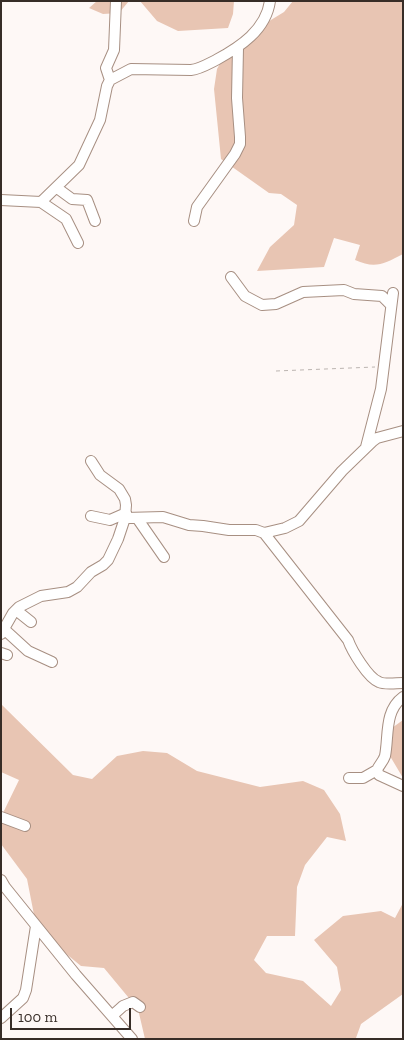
<!DOCTYPE html>
<style>
body{margin:0}
#map{position:relative;width:404px;height:1040px;overflow:hidden;background:#fef8f6;font-family:"Zilla Slab",serif}
canvas{display:block}
.frame{position:absolute;inset:0;border:2px solid #372d27;pointer-events:none}
.scale{position:absolute;left:10px;top:1008px;width:121px;height:22px;box-sizing:border-box;border:2px solid #372d27;border-top:0;padding-left:6px;font-size:15px;line-height:18px;white-space:nowrap;color:#372d27;-webkit-text-stroke:4px #fef8f6;paint-order:stroke}
</style>
<div id="map">
<canvas width="404" height="1040"></canvas>
<div class="frame"></div>
<div class="scale">100 m</div>
</div>
<script>
const context = document.querySelector('canvas').getContext('2d');
context.lineJoin = 'round';
function fill(path, color) {
  context.fillStyle = color;
  context.fill(path, 'evenodd');
}
function trace(path, color, width, dash) {
  context.strokeStyle = color;
  context.lineWidth = width;
  context.lineCap = dash ? 'butt' : 'round';
  context.setLineDash(dash || []);
  context.stroke(path);
}
const green = new Path2D(`
 M97 1H129L119 13 103 14 89 8Z
 M140 1H234L233 14 228 28 178 31 157 21Z
 M293 1H403V254C384 264 375 269 355 260L360 245 334 238 324 267 257 271 270 247 294 225 297 205 281 194 269 193 221 159 214 89 217 69 230 45 284 12Z
 M1 704 73 775 92 779 117 756 143 751 167 753 197 771 260 787 303 781 324 790 340 814 346 841 327 837 305 865 297 887 295 936H267L254 960 266 973 303 981 331 1006 341 990 337 967 314 940 343 916 381 911 395 918 403 903V994L361 1024 356 1038 380 1039H145L138 1009 104 968 81 966 37 930 27 879 1 844V817L19 780 1 772Z
 M403 720V778L387 751 380 748 385 733Z`);
const path = new Path2D(`
 M276 371 375 367`);
const minor = new Path2D(`
 M110 80 106 68 114 50 116 1
 M57 188 72 199 87 200 95 221
 M1 200 41 202 79 165 100 120 107 86 110 80 131 69 191 70C200 69 208 64 216 60 240 47 266 30 270 1
 M41 202 66 219 78 243
 M194 221 197 207 235 154 240 144V137L237 98 238 48
 M231 277 245 296 262 305 276 304 303 292 344 290 354 294 382 296 391 305
 M366 447 381 389 393 293
 M91 516 110 520 126 513
 M125 518 163 517 189 525 203 526 229 530H256L264 533 348 640C352 651 368 678 379 682 385 685 396 683 403 683
 M137 518 164 557
 M264 533 285 528 299 521 342 471 373 441 377 438 403 431
 M16 610 31 622
 M5 630 28 651 52 662
 M1 634 13 613 19 607 41 596 68 592 77 587 91 572 103 565 108 560 118 539 125 518 126 505 125 499 119 489 100 475 91 461
 M1 653 7 655
 M403 697C384 711 389 736 385 756 383 762 379 765 377 770L379 775 403 786
 M349 778H363L377 770
 M1 817 25 826
 M1 880 5 887 76 975 132 1039
 M113 1015 123 1006 133 1002 140 1007
 M1 1018 23 998 26 990 36 926`);
fill(green, '#e8c5b3');
trace(minor, '#a78f82', 12);
trace(path, '#bbb4b0', 1, [4, 4]);
trace(minor, '#fff', 10);
</script>
